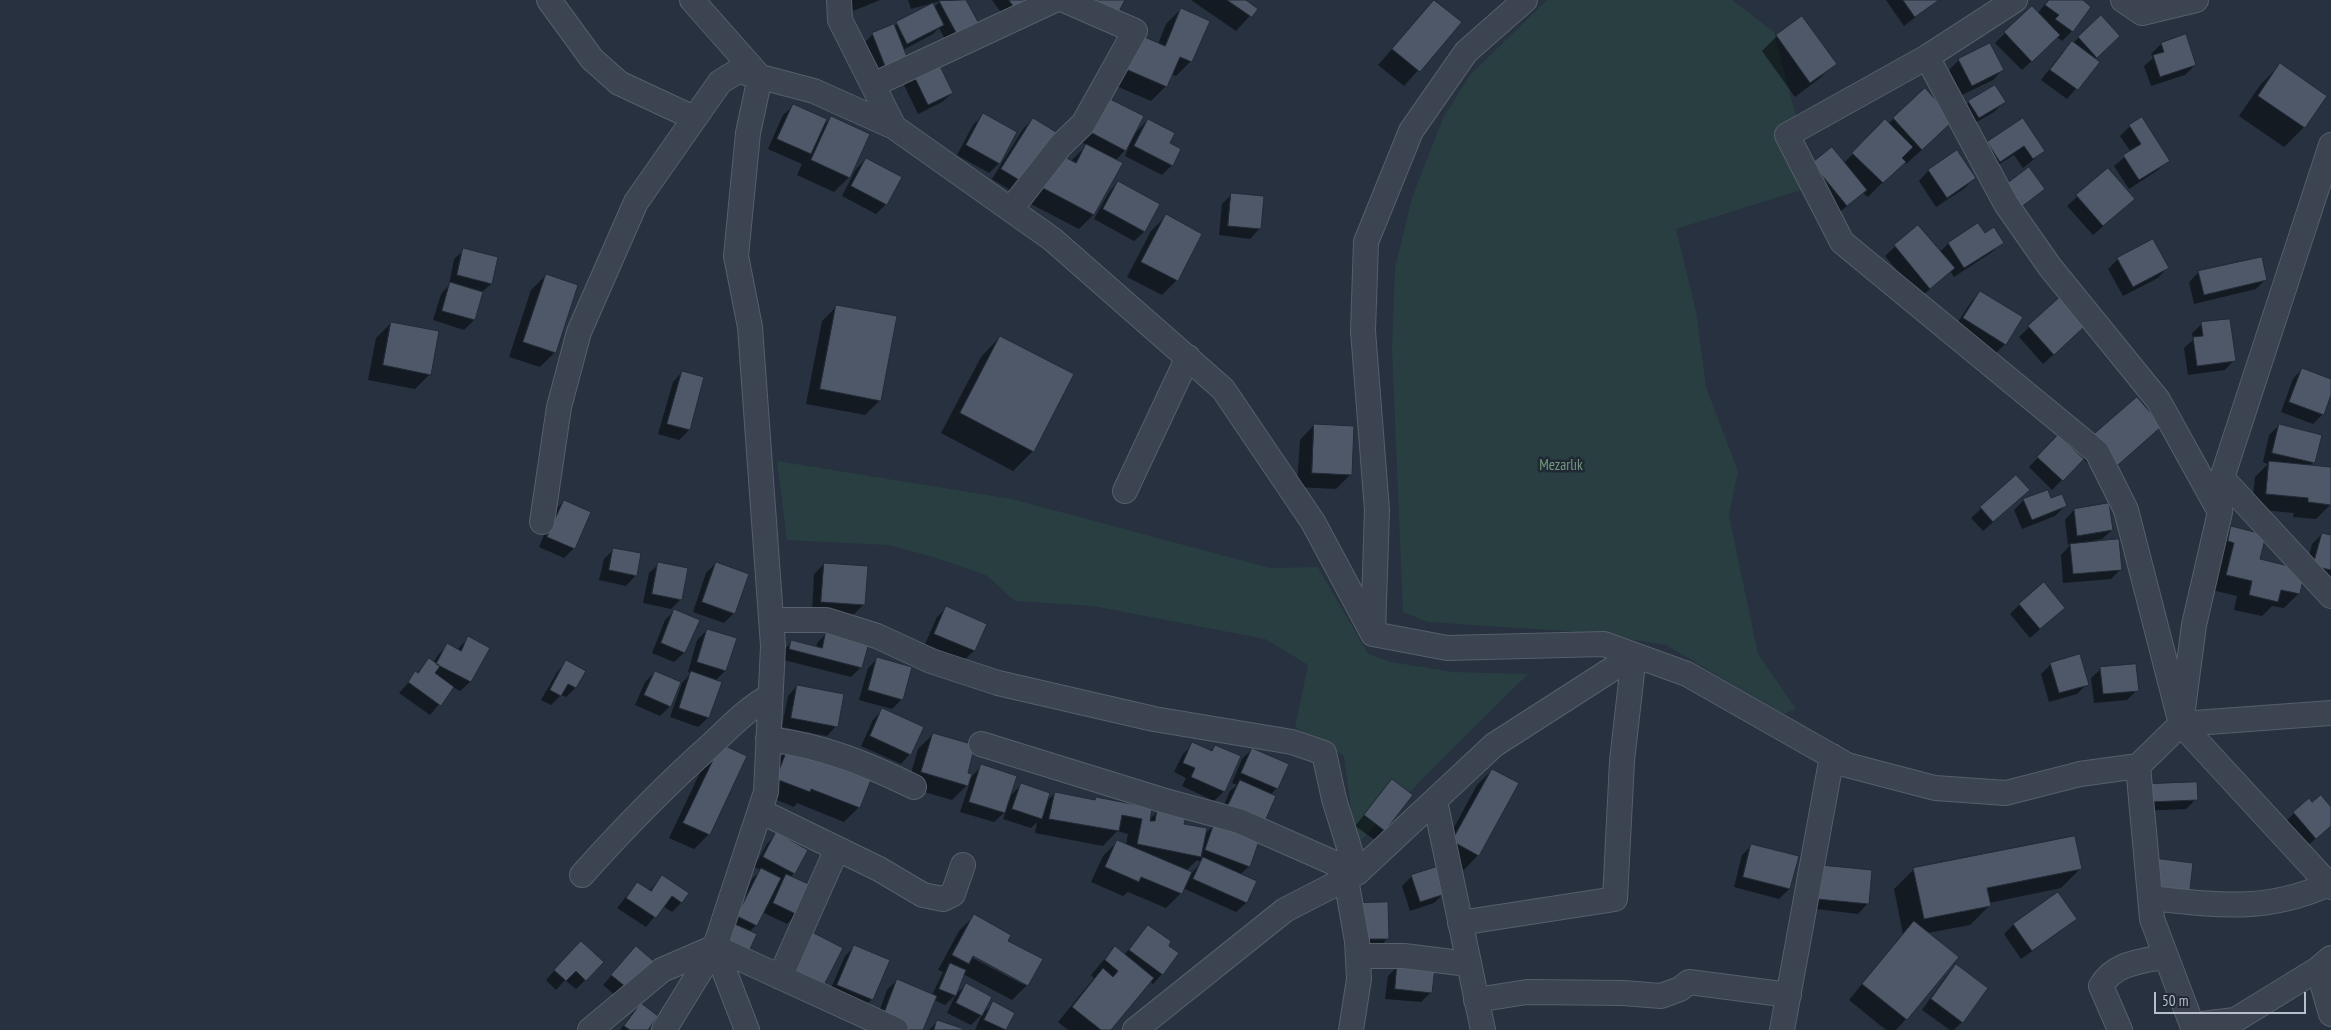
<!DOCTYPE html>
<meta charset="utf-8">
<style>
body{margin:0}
#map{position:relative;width:2331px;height:1030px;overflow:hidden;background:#273140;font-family:"PT Sans Narrow",sans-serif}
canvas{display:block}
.scale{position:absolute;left:2154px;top:992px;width:152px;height:22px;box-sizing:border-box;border:2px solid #b8bfca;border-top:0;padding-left:6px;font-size:15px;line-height:18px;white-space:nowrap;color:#b8bfca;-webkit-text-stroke:4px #202935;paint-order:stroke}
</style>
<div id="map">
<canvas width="2331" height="1030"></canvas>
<div class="scale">50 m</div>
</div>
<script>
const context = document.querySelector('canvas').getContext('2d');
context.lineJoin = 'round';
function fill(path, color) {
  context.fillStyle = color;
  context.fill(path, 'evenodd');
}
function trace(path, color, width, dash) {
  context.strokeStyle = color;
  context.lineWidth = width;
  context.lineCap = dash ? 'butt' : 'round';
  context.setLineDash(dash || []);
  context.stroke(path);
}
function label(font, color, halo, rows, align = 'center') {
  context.font = font + ' "PT Sans Narrow",sans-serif';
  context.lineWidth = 5;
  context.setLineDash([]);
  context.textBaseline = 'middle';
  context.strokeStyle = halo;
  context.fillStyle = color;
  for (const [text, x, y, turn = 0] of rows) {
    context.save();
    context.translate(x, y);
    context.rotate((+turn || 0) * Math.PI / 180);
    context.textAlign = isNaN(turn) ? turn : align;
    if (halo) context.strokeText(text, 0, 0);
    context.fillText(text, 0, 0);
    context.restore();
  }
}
const green = new Path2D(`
 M1547 0H1732L1774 32 1814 186 1676 229 1696 311 1706 387 1738 471 1729 515 1758 654 1796 709 1783 714 1666 645 1592 633 1428 622 1403 612 1392 349 1395 268 1412 198 1443 118 1470 75Z
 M777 461 1012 499 1270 568 1318 567 1368 654 1391 662 1453 672 1528 674 1356 845 1344 756 1295 727 1308 665 1265 639 1093 606 1015 601 986 575 930 556 888 545 787 540Z`);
const shadow = new Path2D(`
 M849 0H880L853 11Z
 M908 0H965L980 28 950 49 939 28 933 34 903 50 877 80 863 44 873 34 894 26 934 7 940 1 911 9Z
 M992 0H1031L1006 19Z
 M1191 0H1244L1256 9 1236 31Z
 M1435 0 1461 22 1404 86 1378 65Z
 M1886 0H1937L1904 26Z
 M2048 0H2081L2072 31 2062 41 2057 37 2022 70 1995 43 2032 7 2038 13Z
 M1181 9 1191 61 1176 76 1171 74 1166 86 1151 101 1107 82 1158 44 1166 24Z
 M2101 17 2109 46 2094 59 2098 62 2067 99 2041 80 2062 53Z
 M1777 36 1835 63 1820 78 1795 97 1762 51Z
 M2186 36 2195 65 2185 75 2151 86 2144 66 2153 58 2151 54 2161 44Z
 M1959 60 2002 70 1993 80 1962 95 1949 70Z
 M2280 65 2304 127 2284 147 2239 116 2261 84Z
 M913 75 952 93 942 102 918 114 904 85Z
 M1925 90 1938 135 1906 164 1904 161 1868 197 1863 193 1836 215 1803 174 1844 163 1885 121 1888 124Z
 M1969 102H2004L1994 112 1968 127 1959 112Z
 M793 106 823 126 831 118 849 177 834 192 797 175 802 164 768 149 783 115Z
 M1101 110 1135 133 1148 120 1172 165 1162 175 1125 156 1129 146 1115 161 1093 215 1079 229 1027 202 1045 170 1071 161 1087 145 1083 143Z
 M983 115 999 163 989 173 957 155 973 125Z
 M1033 119 1054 133 1013 192 992 179 1023 129Z
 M2022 120 2044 151 2023 168 2014 155 1990 170 1978 153 1988 143Z
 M2130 126 2168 160 2158 170 2129 189 2114 166 2131 152 2120 136Z
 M1957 152 1974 178 1965 188 1936 207 1919 181 1928 171Z
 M866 159 886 204 876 214 842 196 856 169Z
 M2108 169 2124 208 2093 235 2067 206Z
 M1118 182 1158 204 1144 232 1134 241 1094 219 1109 192Z
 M2005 187 2044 189 2010 217Z
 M1232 194 1259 229 1250 239 1219 235 1222 204Z
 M1166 216 1177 280 1162 295 1127 277 1151 231Z
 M1977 225 1984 235 2002 243 1992 252 1954 277 1950 271 1920 298 1885 256 1918 226 1940 252 1948 244Z
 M464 250 491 284 482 292 474 320 464 330 433 320 441 294 449 285 454 259Z
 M2118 259 2167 268 2158 278 2123 296 2108 269Z
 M2199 272 2266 279 2256 289 2194 304 2189 282Z
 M546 275 555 352 540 367 509 357 531 290Z
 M1980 292 2005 344 1995 354 1954 328 1971 302Z
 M2059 299 2074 336 2043 364 2019 337Z
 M837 306 880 400 865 415 806 404 822 321Z
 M391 323 430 374 415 389 368 380 376 338Z
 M2202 324 2234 360 2225 370 2188 375 2184 348 2193 340 2192 333Z
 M1000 337 1033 451 1013 471 941 433 981 357Z
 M2302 369 2331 380V391L2323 414 2313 424 2281 412 2293 379Z
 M682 372 703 378 689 430 679 440 658 434 673 382Z
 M1314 425 1351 474 1336 489 1297 487 1300 440Z
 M2279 425 2313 462 2310 466 2331 468V504L2316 519 2293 517 2294 513 2252 509 2255 477 2268 464 2263 462 2269 435Z
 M2161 426 2102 479 2083 458 2052 490 2029 467 2058 437 2076 454 2093 437Z
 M2016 477 2018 500 1983 531 1971 518Z
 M2024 500H2051L2065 506 2055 516 2022 529 2014 510Z
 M564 501 574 548 564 558 539 547 554 511Z
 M2074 510 2112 530 2102 539 2092 541 2121 569 2111 579 2063 583 2061 555 2071 544 2068 545 2065 520Z
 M2232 528 2259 560 2305 571 2312 544 2322 534 2331 536V582L2303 575 2299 593 2284 608 2272 606 2262 616 2234 610 2237 596 2212 590 2217 543Z
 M614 549 640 554 635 576 626 586 599 580 604 559Z
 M716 563 734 613 724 623 693 612 706 573Z
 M659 564 681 599 671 609 643 603 649 573Z
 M824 564 864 604 854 614 812 611 814 574Z
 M2020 604 2054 617 2030 638 2010 614Z
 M947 607 985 624 974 651 964 660 925 644 937 617Z
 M675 610 698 621 684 653 674 662 652 653 665 620Z
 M707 630 735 639 725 671 715 681 708 718 698 727 670 717 682 683 691 673 688 672 697 640Z
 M827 633 861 667 851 677 780 659 782 651 792 642 816 648 817 643Z
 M468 638 488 648 470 682 460 691 453 687 430 715 399 693 429 660 433 663 438 655 447 645 457 650Z
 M877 659 902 699 892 709 859 700 868 668Z
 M566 662 575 688 566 697 561 695 551 705 541 700 557 672Z
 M2051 664 2087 684 2077 694 2049 702 2041 674Z
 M2101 669 2137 690 2127 700 2094 703 2091 678Z
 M655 672 670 706 660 716 635 705 645 682Z
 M797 686 836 726 827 736 782 727 788 696Z
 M882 710 910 754 901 764 861 746 873 720Z
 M933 734 967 773 969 779 982 766 1009 797 1021 785 1046 802 1055 793 1093 801 1096 798 1149 820 1157 812 1205 834 1216 823 1230 791 1237 785 1232 783 1242 759 1252 749 1277 788 1270 795 1249 866 1240 875 1255 882 1246 903 1236 912 1183 888 1181 893 1166 908 1128 892 1123 896 1091 882 1103 856 1118 841 1126 845 1128 834 1117 831 1103 846 1035 833 1037 822 1031 828 1003 819 1006 811 994 822 960 812 970 782 952 800 907 787 918 749ZM1197 860 1201 862 1192 873 1186 871Z
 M1193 744 1210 751 1215 746 1224 791 1214 801 1182 786 1186 778 1174 772 1183 754Z
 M721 746 709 834 694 849 669 838 706 760Z
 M788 750 859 807 844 822 797 803 794 807 762 794 773 764Z
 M1492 770 1478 855 1464 870 1438 857 1477 785Z
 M1392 781 1384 830 1375 840 1355 826Z
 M2138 795 2196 799 2186 809 2139 811Z
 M2308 800 2312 804 2331 809V825L2306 847 2284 823Z
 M776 834 794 873 790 877 797 914 787 924 762 912 756 925 749 932 730 923 752 879 761 870 754 867 767 844Z
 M1752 845 1797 857 1789 889 1779 899 1734 887 1742 855Z
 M1914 869H2080L2061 888 1989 903 1990 905 1970 925 1928 933 1957 957 1906 1019 1896 1030H1886L1849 1000 1903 934 1894 889Z
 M1871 871 1867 904 1858 914 1808 908 1812 876Z
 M1412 876 1443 894 1434 903 1410 911 1402 886Z
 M662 877 681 903 672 912 663 906 646 927 617 908 637 883 649 891Z
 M1348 914 1388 938 1378 948 1349 949Z
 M974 916 1027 985 1012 1000 963 974 955 995 945 1005 934 1000 921 1030 873 1029 887 990 897 980 932 995 943 972 938 970 959 931ZM968 952 1024 982V985L967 955Z
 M2075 919 2065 928 2021 959 2004 934 2013 925Z
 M1148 926 1162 974 1153 984 1149 981 1110 1030H1068L1058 1022 1094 978 1091 975 1101 963 1115 948 1124 955Z
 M855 946 872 999 862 1009 828 995 845 956Z
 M636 948 622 1001 603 985Z
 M571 952 585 980 576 989 565 980 556 990 546 980Z
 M1398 966 1431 992 1421 1002 1385 999 1388 976Z
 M1956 966 1962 1022 1954 1030H1950L1922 1010 1946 976Z
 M966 985 982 1014 971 1025 947 1013 956 994Z
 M994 1003 1013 1013 1004 1030H975L982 1014Z
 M641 1005 646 1030H620L631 1015Z
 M938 1021 962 1030H929Z`);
const building = new Path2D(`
 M966 0 982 29 960 40 939 1Z
 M1009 0H1031L1017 11Z
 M1089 0H1125L1117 15Z
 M1227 0H1246L1258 9 1252 17Z
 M1434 0 1462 22 1420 72 1392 49Z
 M1903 0H1939L1915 17Z
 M2049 0H2083L2091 7 2073 32 2055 19 2059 15 2045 5Z
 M933 3 944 25 907 44 896 22Z
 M2032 6 2060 35 2032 62 2004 32Z
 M1181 8 1210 21 1192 62 1180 57 1167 87 1121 67 1138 34 1165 46Z
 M2101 15 2120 36 2097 58 2078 37Z
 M1802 16 1837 64 1810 83 1776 35Z
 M894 24 909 62 887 71 872 33Z
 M2186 34 2196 65 2160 77 2153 55 2164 52 2161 43Z
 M2072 41 2100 62 2078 90 2050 70Z
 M1990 43 2004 70 1972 86 1958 59Z
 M938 62 953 93 928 105 913 74Z
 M2280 63 2327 96 2305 128 2258 96Z
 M1995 85 2006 102 1979 118 1968 101Z
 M1925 88 1954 120 1922 150 1893 118Z
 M1110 99 1144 116 1126 151 1092 133Z
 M793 104 827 119 811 154 777 139Z
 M983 113 1017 132 1000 164 966 145Z
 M831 116 870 134 850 178 811 160Z
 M2142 117 2170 161 2139 180 2123 155 2141 144 2129 125Z
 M1033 118 1056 132 1024 183 1001 169Z
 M2023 118 2045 151 2033 159 2024 146 2000 162 1987 142Z
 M1148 119 1175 133 1170 143 1181 149 1173 166 1134 146Z
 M1885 119 1913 147 1902 158 1906 162 1883 183 1852 153Z
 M1086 144 1123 163 1094 215 1041 187 1059 154 1076 163Z
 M1832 147 1867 190 1847 206 1812 163Z
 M1957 150 1976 178 1947 198 1928 170Z
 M866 158 902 177 887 205 851 186Z
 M2029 167 2045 189 2020 208 2004 186Z
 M2108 168 2135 199 2103 226 2076 195Z
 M1118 181 1160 204 1145 232 1103 209Z
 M1231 193 1264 196 1261 229 1228 226Z
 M1166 214 1202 234 1178 281 1141 262Z
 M1978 223 1985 233 1994 227 2004 243 1964 268 1948 243Z
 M1918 225 1955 268 1930 289 1894 245Z
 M2153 239 2169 268 2133 287 2117 258Z
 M463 248 498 257 492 284 457 275Z
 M2262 257 2267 280 2204 295 2198 271Z
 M546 274 578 285 556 353 523 342Z
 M450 282 483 292 475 320 442 311Z
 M1980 291 2023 317 2006 345 1963 318Z
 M2060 297 2085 326 2054 355 2028 326Z
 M836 305 897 316 881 401 820 389Z
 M2230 319 2236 361 2197 366 2193 337 2203 336 2201 322Z
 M391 322 439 331 431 375 383 365Z
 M1000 336 1074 374 1034 452 960 413Z
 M2302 368 2331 379V395L2324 415 2289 402Z
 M682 371 704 377 690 430 667 424Z
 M2137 397 2162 426 2118 465 2092 436Z
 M1314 424 1354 426 1352 475 1312 473Z
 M2279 424 2322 435 2315 463 2272 453Z
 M2058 435 2084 459 2063 481 2037 457Z
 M2269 461 2331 467V505L2308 502V498L2266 494Z
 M2016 475 2030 490 1993 522 1980 507Z
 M2048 490 2051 498 2062 494 2067 506 2032 520 2023 499Z
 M564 500 591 512 575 549 547 537Z
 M2109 503 2113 530 2077 536 2074 509Z
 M2231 526 2266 535 2260 559 2305 570 2300 594 2281 590 2278 602 2249 595 2252 581 2226 575 2234 543 2228 541Z
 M2322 533 2331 535V570L2313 566Z
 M2119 539 2122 570 2073 574 2070 544Z
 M613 548 641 553 637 576 609 570Z
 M658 562 688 568 682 600 652 594Z
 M716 562 749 574 735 614 702 602Z
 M824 563 868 566 865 605 821 602Z
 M2044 582 2065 608 2040 629 2019 604Z
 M946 606 987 624 975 651 934 634Z
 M674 609 700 620 685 653 661 643Z
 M707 629 737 638 726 671 697 662Z
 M826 631 869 643 862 668 789 649 791 640 822 648Z
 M468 636 490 648 471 682 436 664 447 643 461 651Z
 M2080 654 2089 685 2059 693 2050 663Z
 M877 657 912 667 903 700 868 690Z
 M429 658 440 666 435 673 454 687 441 706 408 682 415 671 418 673Z
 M566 660 586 671 576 688 568 684 561 696 550 690Z
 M2136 664 2139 691 2103 694 2100 667Z
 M655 671 681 682 671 707 644 695Z
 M691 671 722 682 709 718 679 708Z
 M797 685 844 694 838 727 791 718Z
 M882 708 924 727 911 755 870 736Z
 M933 733 975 745 968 773 972 774 968 786 921 772Z
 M1192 742 1212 751 1215 745 1241 756 1225 792 1191 777 1195 768 1183 763Z
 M721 744 747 756 710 835 683 823Z
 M788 748 871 780 860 808 811 789 810 792 776 779Z
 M1252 748 1289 764 1278 789 1241 773Z
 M981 764 1017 776 1005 813 969 802Z
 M1492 769 1519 783 1479 856 1452 841Z
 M1392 779 1413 795 1385 831 1364 815Z
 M1240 780 1276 796 1262 828 1225 812Z
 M2197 782 2198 800 2148 802 2147 784Z
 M1021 783 1050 793 1042 819 1012 809Z
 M1055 792 1095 800 1096 797 1152 808 1150 821H1155L1157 810 1186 816 1184 824 1207 828 1201 857 1137 844 1142 819 1122 815 1119 831 1049 819Z
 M2321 795 2331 807V826L2316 839 2293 812 2309 798 2312 802Z
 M1215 821 1260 838 1250 867 1205 850Z
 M776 832 808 850 795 874 763 857Z
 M2075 836 2082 869 1987 888 1991 906 1924 919 1913 868Z
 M1117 840 1192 872 1182 894 1141 877 1139 882 1105 867Z
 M1751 844 1799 856 1790 889 1743 877Z
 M1203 857 1257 881 1247 903 1193 879Z
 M2154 858 2193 863 2189 898 2150 894Z
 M1821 865 1872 870 1869 904 1817 899Z
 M1436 867 1445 894 1420 902 1411 875Z
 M761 868 781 878 757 926 737 916Z
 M786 874 811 885 798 915 773 903Z
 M662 875 689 893 682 903 672 896 656 918 626 898 637 882 651 891Z
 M2058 892 2077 919 2032 951 2013 924Z
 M1388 902 1389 939H1358L1357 903Z
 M974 914 1011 935 1008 941 1043 959 1028 986 973 956 969 964 952 955Z
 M728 921 757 934 745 960 717 947Z
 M1914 921 1959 957 1907 1020 1862 984Z
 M1148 925 1171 941 1169 946 1179 953 1163 975 1129 950Z
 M806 929 843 948 824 985 786 966Z
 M581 941 604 962 586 981 576 971 566 981 554 970Z
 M854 945 890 960 873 1000 837 985Z
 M636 946 657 964 632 992 611 975Z
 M1115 946 1154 978 1111 1030H1101L1072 1007 1103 968 1113 977 1118 971 1105 960Z
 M950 963 966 970 956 996 939 989Z
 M1956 964 1988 988 1963 1023 1931 999Z
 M1397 965 1435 968 1432 993 1395 989Z
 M897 979 937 996 923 1030H908L882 1019Z
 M966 983 992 997 982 1016 956 1003Z
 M993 1001 1015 1013 1006 1030 984 1020Z
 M641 1003 658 1016 648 1030H630L624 1026Z
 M937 1020 964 1029 963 1030H934Z`);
const minor = new Path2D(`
 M549 0 592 59 619 83 694 118
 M692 0 760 77 748 133 736 256 750 327 773 646 766 792 715 947 747 1030
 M839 0 840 20 894 127 1052 239 1223 389 1313 522 1373 634 1447 648 1604 644 1687 674 1847 765 1935 788 2006 793 2080 774 2138 766 2181 724 2194 625 2220 512 2222 478 2331 145
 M2015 0 1927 57 1787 135 1842 242 2097 452 2126 510 2181 724 2331 887
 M2123 0 2142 13 2196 0
 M1927 57 2006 204 2050 267 2158 400 2220 512
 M873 85 1055 0
 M1011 209 1061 145 1083 124 1135 31 1064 0
 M2222 478 2331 596
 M1125 491 1188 357
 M542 522 559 407 579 332 636 202 720 82 738 71 814 91 894 127
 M771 620H826L877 636 931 661 998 683 1154 719 1292 742 1324 753 1334 799 1357 873
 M1373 633 1377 510 1363 331 1366 242 1411 131 1466 52 1525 0
 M2181 724 2331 713
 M768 739C823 746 865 763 914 787
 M981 744 1162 800 1239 821 1357 873
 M2138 766 2152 919 2194 1030
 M1435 801 1483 1030
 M760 811 879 869 923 895 943 899 953 894 963 865
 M582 875C623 829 666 785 712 744 730 727 748 708 770 696
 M1346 879 1357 941 1359 979 1351 1030
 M2150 898C2216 905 2266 913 2329 884
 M1460 923 1615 899 1622 761 1634 655
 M1358 956H1404L1468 964
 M2318 969 2331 1014
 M780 977 837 849
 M1476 1000 1527 992 1623 993 1661 996 1680 989 1689 982 1789 995
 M2194 1025 2235 1020 2318 969 2331 958
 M590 1030 662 970 715 947 896 1030
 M664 1030 715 947
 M1135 1030 1285 910 1357 873 1494 745 1634 655
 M1782 1030 1832 756
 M2120 1030 2101 986C2115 962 2141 962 2166 956`);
const parkNames = [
 ["Mezarlık",1561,466]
];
fill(green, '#293e41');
fill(shadow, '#0007');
fill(building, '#4e5869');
trace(building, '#222b37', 1);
trace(minor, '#565f6a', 26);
trace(minor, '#3b4450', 24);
label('15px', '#719a7b', '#202935', parkNames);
</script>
